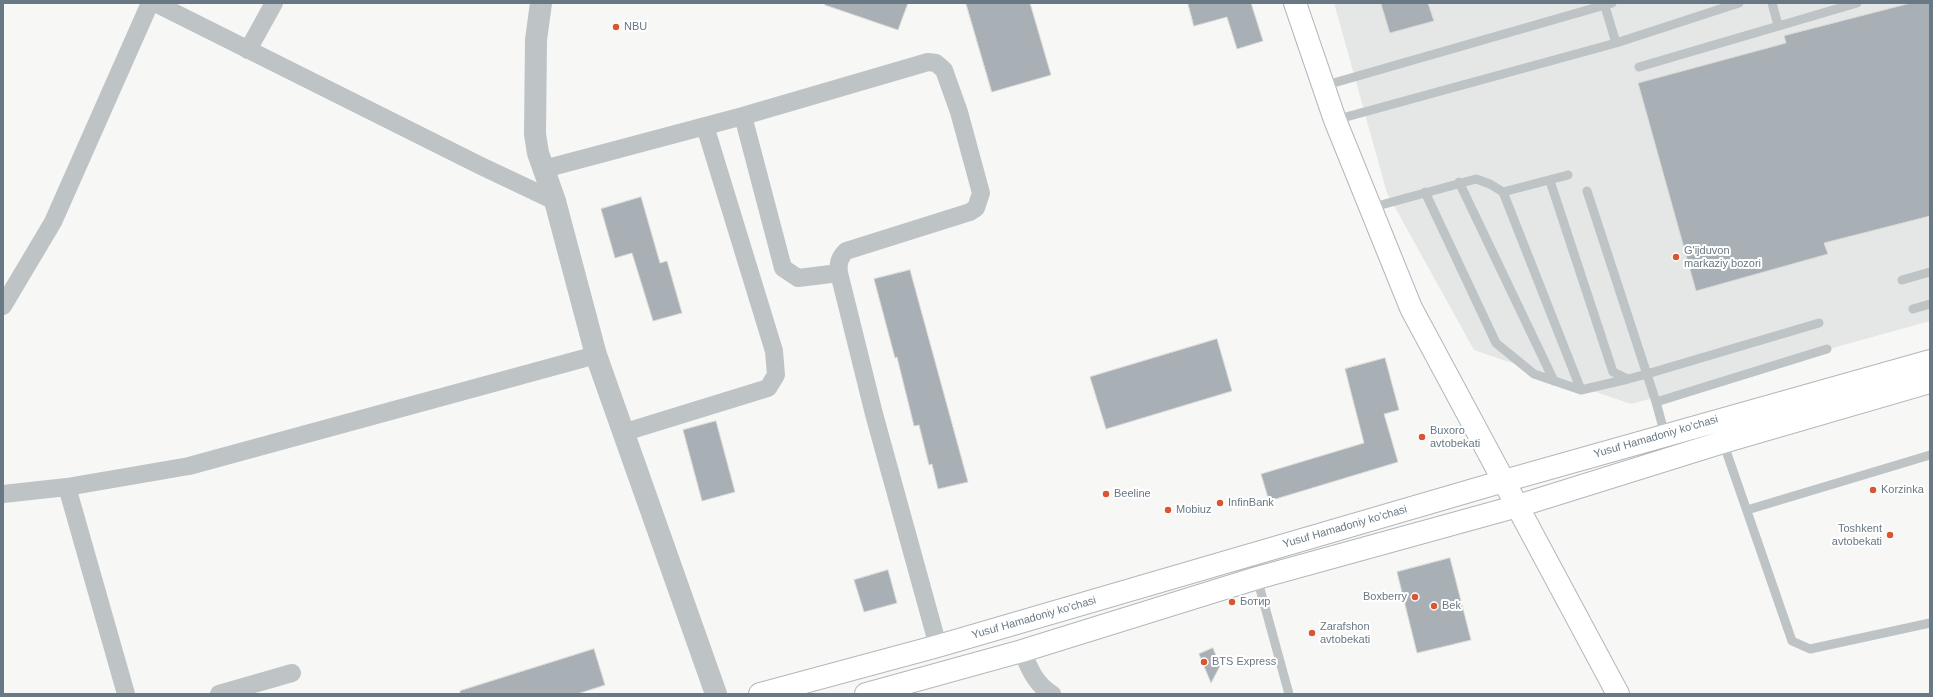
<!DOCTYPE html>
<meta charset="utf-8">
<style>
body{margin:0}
#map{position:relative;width:1933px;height:697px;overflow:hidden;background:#f7f7f5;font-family:Helvetica,sans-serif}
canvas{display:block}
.frame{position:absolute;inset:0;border:4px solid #687884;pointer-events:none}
</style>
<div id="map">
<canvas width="1933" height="697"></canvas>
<div class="frame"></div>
</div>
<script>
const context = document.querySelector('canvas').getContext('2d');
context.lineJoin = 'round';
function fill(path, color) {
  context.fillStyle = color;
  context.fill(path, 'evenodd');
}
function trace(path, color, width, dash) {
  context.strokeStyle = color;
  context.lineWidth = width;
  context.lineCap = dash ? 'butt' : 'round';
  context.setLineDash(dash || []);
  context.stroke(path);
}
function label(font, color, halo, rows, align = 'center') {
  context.font = font + ' Helvetica,sans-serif';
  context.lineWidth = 4;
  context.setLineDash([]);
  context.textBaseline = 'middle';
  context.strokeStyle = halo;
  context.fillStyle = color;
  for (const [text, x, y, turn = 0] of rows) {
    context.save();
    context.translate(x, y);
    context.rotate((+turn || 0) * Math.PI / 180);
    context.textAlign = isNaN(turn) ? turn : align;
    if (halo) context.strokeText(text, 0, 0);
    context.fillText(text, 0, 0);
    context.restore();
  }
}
const built = new Path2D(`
 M1334 3H1930V321L1631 404 1474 350 1387 193Z`);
const building = new Path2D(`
 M825 3H908L898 30 825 5Z
 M966 3H1030L1051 75 992 92Z
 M1188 3H1251L1263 41 1237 49 1227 17 1194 26Z
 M1381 3H1428L1434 21 1390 33Z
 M1911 3H1930V216L1824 243 1828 254 1696 291 1638 83 1786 43 1784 36Z
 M641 197 660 263 667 261 682 313 653 321 632 253 615 258 601 209Z
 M910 270 968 482 938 489 932 464 929 465 919 425 914 426 897 357 895 358 874 279Z
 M1217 339 1232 391 1106 429 1090 377Z
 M1385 358 1399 410 1384 414 1398 462 1269 501 1261 474 1364 443 1345 369Z
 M716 421 735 492 702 501 683 430Z
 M1450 558 1471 640 1417 653 1397 572Z
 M888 570 897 603 864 612 854 580Z
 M1213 648 1220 666 1211 683 1199 654Z
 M594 649 605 685 577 694H460V691Z`);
const service = new Path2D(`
 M1604 3 1616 43
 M1772 3 1778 25
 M1639 67 1857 3
 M1323 86 1612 3
 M1335 120 1616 43 1739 3
 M1550 181 1613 372 1628 379 1647 374 1819 323
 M1459 182 1554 381
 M1587 191 1656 402 1665 435
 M1425 192 1496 343 1534 374 1581 390 1628 379
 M1503 192 1581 390
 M1370 208 1476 179 1490 184 1503 192 1568 175
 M1902 280 1930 272
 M1913 309 1930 304
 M1656 402 1827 349
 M1723 442 1792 641 1810 649 1930 623
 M1747 510 1930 455
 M1257 578 1289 694`);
const minor = new Path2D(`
 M155 3 481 166 555 201
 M248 50 274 3
 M743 116 783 268 798 278 839 273
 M544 169 743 116 928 62 936 63 944 70 959 112 981 193 976 208 970 212 846 251C839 258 838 263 839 273L874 414 938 646
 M3 306 53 222 150 3
 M622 433 768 388 776 375 774 351 705 126
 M67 487 126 694
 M3 494 67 487 189 466 596 355
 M1022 651C1029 668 1036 685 1052 694
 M219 694 292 673`);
const tertiary = new Path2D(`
 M541 3 536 40 535 134 538 153 555 201 596 355 716 694`);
const secondary = new Path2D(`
 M1295 3 1335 120 1411 308 1618 694`);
const primary = new Path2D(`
 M760 694 938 646 1504 481 1930 361
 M866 694 1022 651 1257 578 1518 506 1723 442 1930 382`);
const markers = [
 [616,27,4,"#d95633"],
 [1676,257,4,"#d95633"],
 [1422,437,4,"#d95633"],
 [1873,490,4,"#d95633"],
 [1106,494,4,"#d95633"],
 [1220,503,4,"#d95633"],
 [1168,510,4,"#d95633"],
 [1890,535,4,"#d95633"],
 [1415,597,4,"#d95633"],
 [1232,602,4,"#d95633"],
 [1434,606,4,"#d95633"],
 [1312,633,4,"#d95633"],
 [1204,662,4,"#d95633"]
];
const poiNames = [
 ["NBU",624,27],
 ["G'ijduvon",1684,251],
 ["markaziy bozori",1684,264],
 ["Buxoro",1430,431],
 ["avtobekati",1430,444],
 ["Korzinka",1881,490],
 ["Beeline",1114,494],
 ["InfinBank",1228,503],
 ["Mobiuz",1176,510],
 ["Toshkent",1882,529,"right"],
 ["avtobekati",1882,542,"right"],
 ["Boxberry",1407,597,"right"],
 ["Ботир",1240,602],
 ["Bek",1442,606],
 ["Zarafshon",1320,627],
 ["avtobekati",1320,640],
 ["BTS Express",1212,662]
];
const streetNames = [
 ["Yusuf Hamadoniy ko'chasi",1656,437,-16],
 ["Yusuf Hamadoniy ko'chasi",1345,527,-16],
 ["Yusuf Hamadoniy ko'chasi",1034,618,-16]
];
fill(built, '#e5e6e6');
fill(building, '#a8b0b5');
trace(building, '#d9d9d7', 1);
trace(secondary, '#b1b7bb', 24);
trace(primary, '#b2b7bb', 24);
trace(service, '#bec3c6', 9);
trace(minor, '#bec3c6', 18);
trace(tertiary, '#bec3c6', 22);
trace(secondary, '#fff', 22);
trace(primary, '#fff', 22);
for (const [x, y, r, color] of markers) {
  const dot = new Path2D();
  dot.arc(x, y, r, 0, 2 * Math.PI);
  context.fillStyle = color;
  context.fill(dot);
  trace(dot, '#fff', 1.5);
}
label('11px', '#687884', '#fff', poiNames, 'left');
label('11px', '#687884', '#fff', streetNames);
</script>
